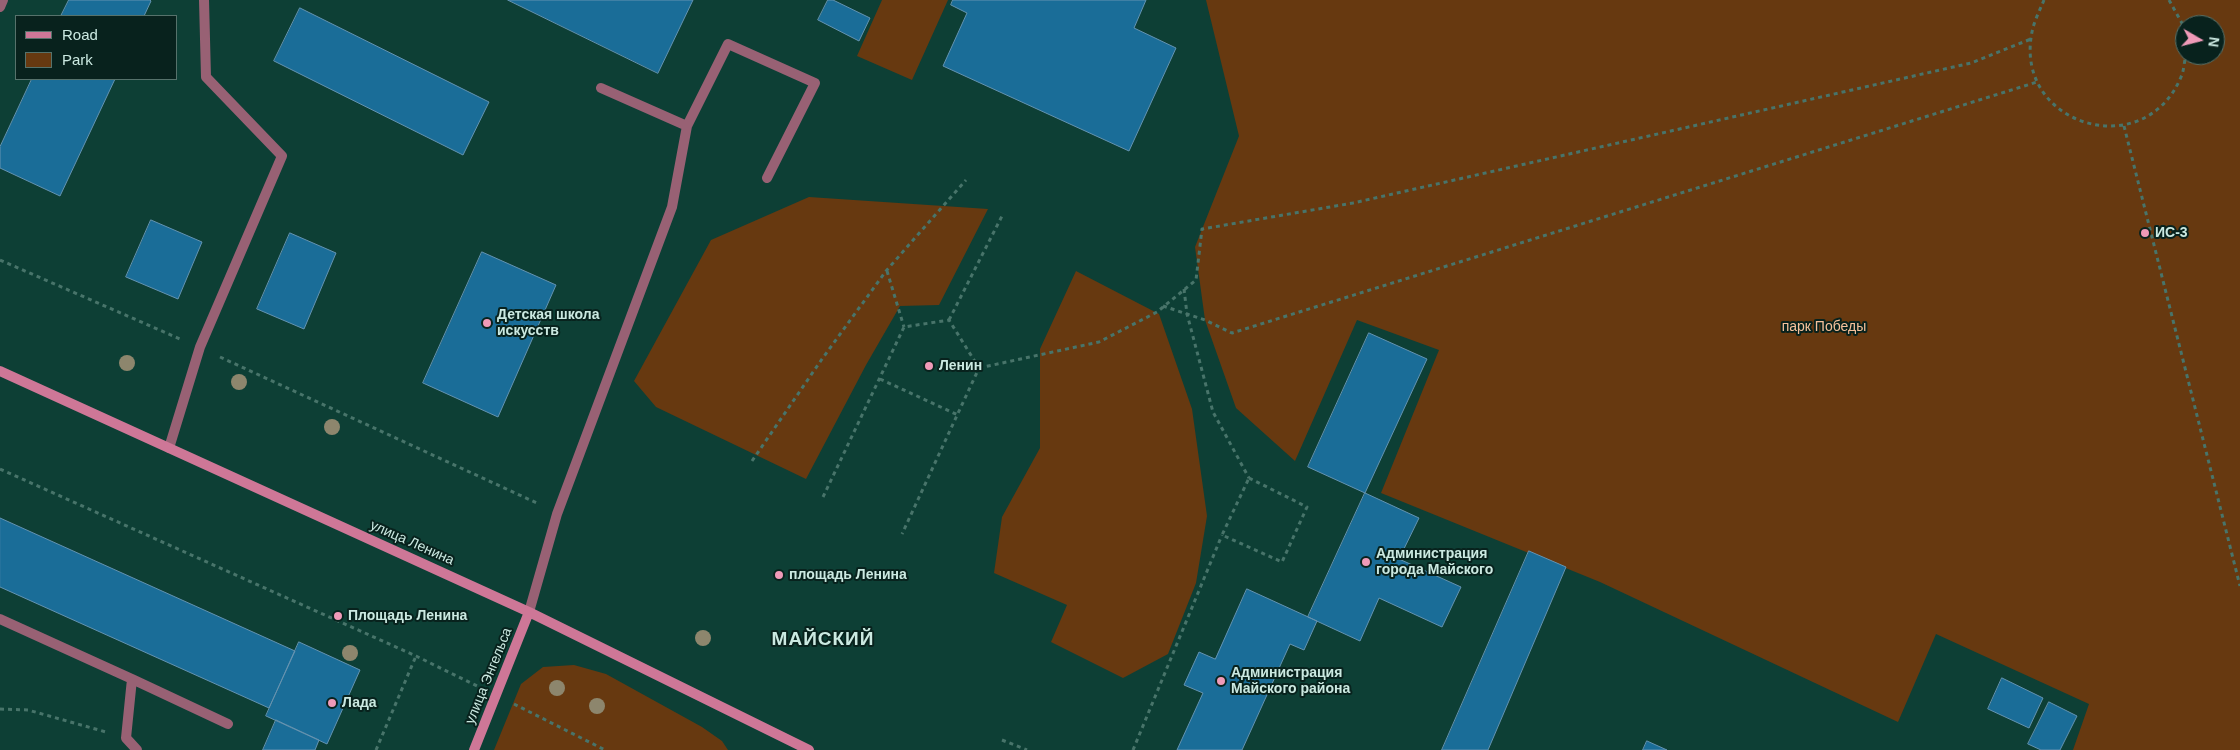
<!DOCTYPE html>
<meta charset="utf-8">
<style>
body{margin:0}
#map{position:relative;width:2240px;height:750px;overflow:hidden;background:#0d3f35;font-family:Arial,sans-serif}
canvas{display:block}
.legend{position:absolute;left:15px;top:15px;width:162px;height:65px;box-sizing:border-box;background:#08221d;border:1px solid #56726b;margin:0;padding:6px 9px;list-style:none;font-size:15px;color:#cbe9e1}
.legend li{display:flex;align-items:center;gap:10px;height:25px}
.legend b{width:25px;border:1px solid #56726b}
.north{position:absolute;left:2175px;top:15px;width:50px;height:50px;box-sizing:border-box;background:#08221d;border:1px solid #56726b;border-radius:50%;rotate:98deg;font-size:14px;font-weight:700;line-height:20px;text-align:center;color:#cbe9e1}
.north::after{content:'';display:block;margin:auto;width:18px;height:22px;background:#ef9ab8;clip-path:polygon(50% 0,100% 100%,50% 72%,0 100%)}
</style>
<div id="map">
<canvas width="2240" height="750"></canvas>
<ul class="legend">
<li><b style="height:6px;background:#ce7797"></b>Road</li>
<li><b style="height:14px;background:#673910"></b>Park</li>
</ul>
<div class="north">N</div>
</div>
<script>
const context = document.querySelector('canvas').getContext('2d');
context.lineJoin = 'round';
function fill(path, color) {
  context.fillStyle = color;
  context.fill(path, 'evenodd');
}
function trace(path, color, width, dash) {
  context.strokeStyle = color;
  context.lineWidth = width;
  context.lineCap = dash ? 'butt' : 'round';
  context.setLineDash(dash || []);
  context.stroke(path);
}
function label(font, color, halo, rows, align = 'center') {
  context.font = font + ' Arial,sans-serif';
  context.lineWidth = 4;
  context.setLineDash([]);
  context.textBaseline = 'middle';
  context.strokeStyle = halo;
  context.fillStyle = color;
  for (const [text, x, y, turn = 0] of rows) {
    context.save();
    context.translate(x, y);
    context.rotate((+turn || 0) * Math.PI / 180);
    context.textAlign = isNaN(turn) ? turn : align;
    if (halo) context.strokeText(text, 0, 0);
    context.fillText(text, 0, 0);
    context.restore();
  }
}
const green = new Path2D(`
 M882 0H948L912 80 857 56Z
 M1206 0H2240V750H2073L2089 704 1936 634 1898 722 1600 582 1381 493 1439 350 1357 320 1295 461 1236 408 1205 320 1195 247 1239 136ZM2185 25H2215V55H2185Z
 M809 197 988 209 939 305 900 306 866 365 806 479 656 407 634 381 711 240Z
 M1076 271 1159 314 1192 409 1207 516 1196 583 1168 654 1123 678 1051 642 1067 605 994 573 1002 517 1040 448V349Z
 M574 665 606 674 702 727 722 741 728 750H494L521 684 543 667Z`);
const building = new Path2D(`
 M69 0H150L151 1 144 16H61Z
 M508 0H693L658 73Z
 M828 0H833L870 18 859 41 818 20Z
 M953 0H1146L1134 28 1176 48 1129 151 943 66 967 13 951 5Z
 M300 8 489 102 463 155 274 61Z
 M32 79H115L60 196 0 168V147Z
 M151 220 202 242 178 299 126 277Z
 M290 233 336 253 304 329 257 309Z
 M482 252 556 285 498 417 423 383Z
 M1369 333 1427 359 1365 493 1308 467Z
 M1365 493 1419 518 1399 559 1461 587 1442 627 1379 598 1360 641 1308 617Z
 M0 518 295 651 269 708 0 587Z
 M1529 551 1566 567 1488 750H1442Z
 M1247 589 1317 621 1304 650 1290 644 1242 750H1177L1203 693 1184 685 1199 652 1215 659Z
 M299 642 360 670 327 744 266 716Z
 M2002 678 2043 698 2029 728 1988 709Z
 M2049 702 2077 716 2060 750H2041L2028 744Z
 M276 720 319 740 315 750H263Z
 M1647 741 1667 750H1643Z`);
const path = new Path2D(`
 M2044 0C2040 10 2034 21 2032 32 2013 125 2144 165 2181 77 2184 71 2184 62 2186 55
 M2169 0 2183 25 2185 40
 M2124 126 2240 586
 M0 260 180 339
 M887 271 904 327
 M1184 289 1187 314 1213 412 1249 478
 M1163 306 1205 320 1232 333 2037 82
 M949 320 1003 214
 M220 357 539 504
 M979 368 1099 342 1157 312 1196 280 1202 229 1353 203 1971 63 2031 39
 M880 379 958 415
 M752 461 822 359 886 271 966 180
 M0 469 416 656 477 686
 M1249 478 1307 507 1282 562 1222 535Z
 M823 497 904 327 949 320 979 368 902 534
 M514 704 605 750
 M0 709 28 710 106 732
 M1002 740 1027 750
 M376 750 416 656
 M1133 750 1222 535`);
const lane = new Path2D(`
 M0 7 3 0
 M601 88 687 126
 M169 448 200 347 282 156 206 77 204 0
 M529 612 557 514 672 207 687 126 728 44 815 83 767 178
 M0 619 132 679 126 738 137 750
 M132 679 228 724`);
const secondary = new Path2D(`
 M0 371 529 612 809 750
 M474 750 529 612`);
const trees = [
 [127,363],
 [239,382],
 [332,427],
 [703,638],
 [350,653],
 [557,688],
 [597,706]
];
const markers = [
 [2145,233,5,"#ef9ab8"],
 [487,323,5,"#ef9ab8"],
 [929,366,5,"#ef9ab8"],
 [1366,562,5,"#ef9ab8"],
 [779,575,5,"#ef9ab8"],
 [338,616,5,"#ef9ab8"],
 [1221,681,5,"#ef9ab8"],
 [332,703,5,"#ef9ab8"]
];
const poiNames = [
 ["ИС-3",2155,233],
 ["Детская школа",497,315],
 ["искусств",497,331],
 ["Ленин",939,366],
 ["Администрация",1376,554],
 ["города Майского",1376,570],
 ["площадь Ленина",789,575],
 ["Площадь Ленина",348,616],
 ["Администрация",1231,673],
 ["Майского района",1231,689],
 ["Лада",342,703]
];
const parkNames = [
 ["парк Победы",1824,327]
];
const streetNames = [
 ["улица Ленина",412,543,24],
 ["улица Энгельса",489,676,-68]
];
const districtNames = [
 ["МАЙСКИЙ",823,640]
];
fill(green, '#673910');
fill(building, '#1a6d98');
trace(building, '#6493b1', 1);
trace(path, '#48746a', 3, [4, 4]);
trace(lane, '#986174', 10);
trace(secondary, '#ce7797', 10);
context.fillStyle = '#8d866d';
for (const [x, y] of trees) {
  context.beginPath();
  context.arc(x, y, 8, 0, 2 * Math.PI);
  context.fill();
}
for (const [x, y, r, color] of markers) {
  const dot = new Path2D();
  dot.arc(x, y, r, 0, 2 * Math.PI);
  context.fillStyle = color;
  context.fill(dot);
  trace(dot, '#08221d', 2);
}
label('bold 14px', '#cbe9e1', '#08221d', poiNames, 'left');
label('14px', '#f6c19b', '#08221d', parkNames);
label('14px', '#cbe9e1', '#08221d', streetNames);
context.letterSpacing = '1px';
label('bold 19px', '#cbe9e1', '#08221d', districtNames);
context.letterSpacing = '0px';
</script>
